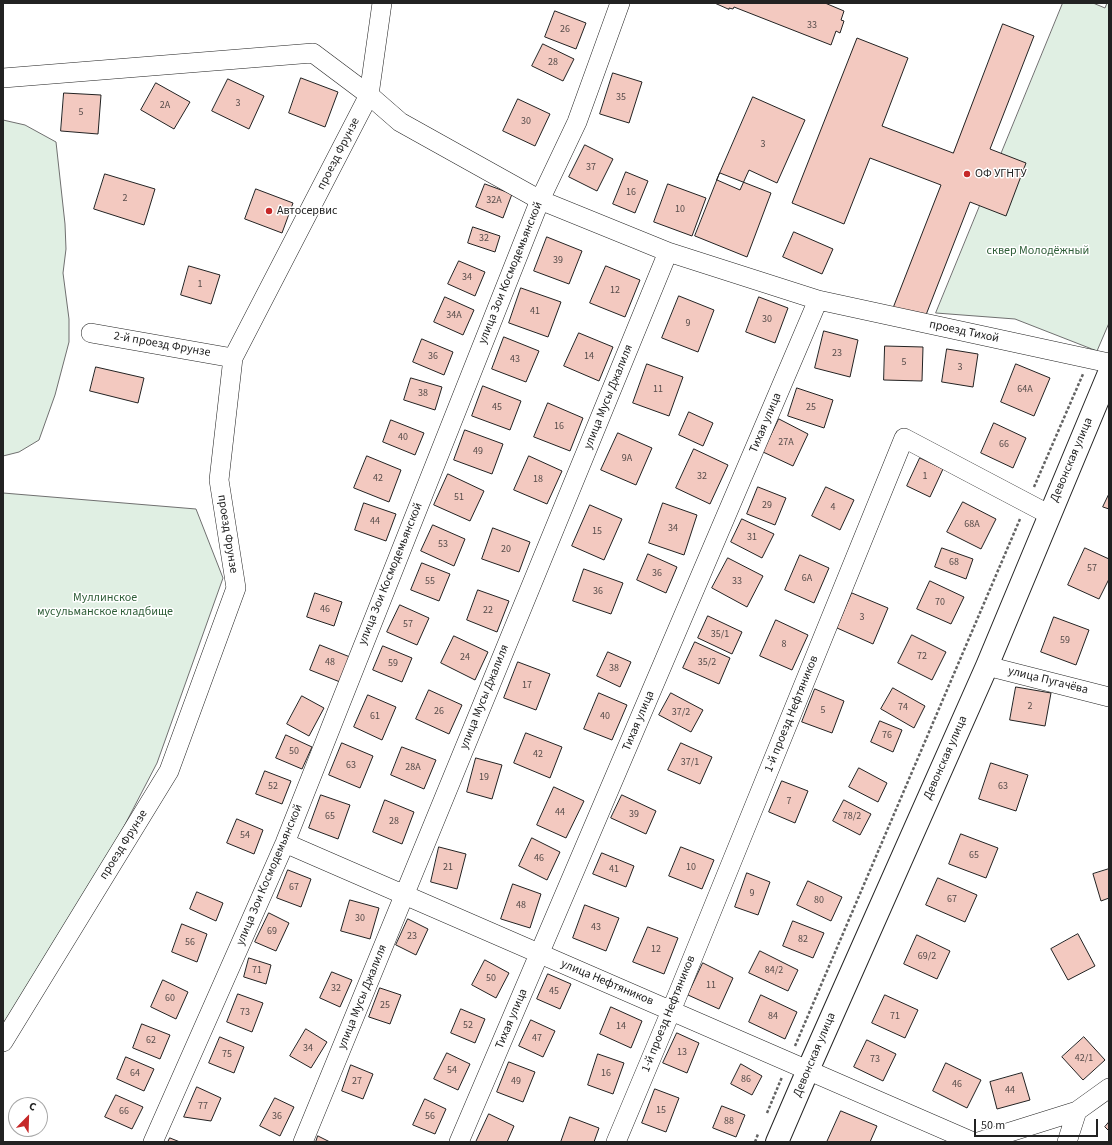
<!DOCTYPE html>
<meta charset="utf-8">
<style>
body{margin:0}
#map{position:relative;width:1112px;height:1145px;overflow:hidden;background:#fff;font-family:"Source Sans 3",sans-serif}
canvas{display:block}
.frame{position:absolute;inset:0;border:4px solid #222;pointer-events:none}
.north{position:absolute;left:8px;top:1097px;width:40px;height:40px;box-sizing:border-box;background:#fff;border:1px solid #a7a7a7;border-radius:50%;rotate:23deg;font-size:11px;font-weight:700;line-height:16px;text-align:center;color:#222}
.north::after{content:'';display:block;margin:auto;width:14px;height:18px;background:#c62828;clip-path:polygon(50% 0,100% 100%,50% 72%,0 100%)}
.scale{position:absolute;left:974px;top:1119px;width:124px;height:18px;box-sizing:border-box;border:2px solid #222;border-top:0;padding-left:5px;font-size:12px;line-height:14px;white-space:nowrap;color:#222;-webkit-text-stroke:3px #fff;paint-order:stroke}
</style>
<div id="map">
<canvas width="1112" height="1145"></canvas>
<div class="frame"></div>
<div class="north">С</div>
<div class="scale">50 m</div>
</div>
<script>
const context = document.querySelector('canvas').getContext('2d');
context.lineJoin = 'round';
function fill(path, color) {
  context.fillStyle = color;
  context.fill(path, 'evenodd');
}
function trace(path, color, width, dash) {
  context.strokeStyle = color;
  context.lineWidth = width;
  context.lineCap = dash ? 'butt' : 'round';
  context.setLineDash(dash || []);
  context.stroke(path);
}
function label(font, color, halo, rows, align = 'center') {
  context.font = font + ' "Source Sans 3",sans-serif';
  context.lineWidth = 3;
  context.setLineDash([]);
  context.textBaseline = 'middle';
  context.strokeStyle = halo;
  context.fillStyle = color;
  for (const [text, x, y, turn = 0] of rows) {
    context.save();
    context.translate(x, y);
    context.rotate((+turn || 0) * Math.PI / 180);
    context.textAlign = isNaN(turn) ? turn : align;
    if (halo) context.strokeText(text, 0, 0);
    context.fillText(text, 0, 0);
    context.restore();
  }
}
const green = new Path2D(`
 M1063 3H1093L1105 8 1107 3H1109V323L1097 351 1015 319 936 313Z
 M3 120 25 125 56 142 65 224 66 249 63 273 69 319V342L55 395 39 440 19 452 3 456Z
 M3 493 196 509 223 578 157 763 118 838 3 1025Z`);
const building = new Path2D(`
 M715 3H825L844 11 841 20 844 21 840 33 836 31 831 45 734 7 733 9 729 8V9Z
 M555 11 586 23 576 49 545 37Z
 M1003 24 1034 36 990 149 1026 163 1006 216 970 202 924 320 893 308 941 185 870 158 844 224 792 203 857 38 908 58 882 126 953 153Z
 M543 44 574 59 563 81 532 66Z
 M613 73 642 82 629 123 600 114Z
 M301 78 338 92 325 127 289 113Z
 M228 79 264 96 249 129 212 111Z
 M156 83 190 102 174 129 141 110Z
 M64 93 101 95 98 134 61 131Z
 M753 97 805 120 777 183 749 170 740 190 717 180Z
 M518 99 550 114 535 146 503 131Z
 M585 145 613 159 597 191 569 177Z
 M626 172 648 181 635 213 613 204Z
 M720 173 771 193 747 257 695 236Z
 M105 174 155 189 144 225 94 209Z
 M485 184 512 194 503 218 476 207Z
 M668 184 706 198 692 236 654 222Z
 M256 189 293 203 282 233 245 219Z
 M473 227 500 236 495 252 468 243Z
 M794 232 833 249 822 274 783 257Z
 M547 237 582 251 569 284 534 271Z
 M459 261 485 272 475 296 448 284Z
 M189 266 220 275 211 304 181 295Z
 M606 266 640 280 625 317 590 303Z
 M521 288 561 302 548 337 509 323Z
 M679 296 714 310 698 352 662 338Z
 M445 297 474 310 463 335 434 322Z
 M759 297 788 308 775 343 746 332Z
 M824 331 858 340 850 377 815 368Z
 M579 333 613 347 599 381 564 366Z
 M504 337 539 351 526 382 492 369Z
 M422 339 453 352 444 375 413 362Z
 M885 346 923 347 922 381 884 380Z
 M947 349 978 354 973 387 942 382Z
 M647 364 683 377 669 416 633 403Z
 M1016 364 1050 378 1034 416 1001 402Z
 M96 367 144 378 138 403 90 391Z
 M411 378 442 387 435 410 404 400Z
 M483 386 521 401 510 430 472 416Z
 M797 388 833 400 824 428 788 416Z
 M548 403 583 418 570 451 534 437Z
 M689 412 713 423 703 446 679 435Z
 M779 419 808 434 793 466 763 452Z
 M391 420 424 433 415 455 383 442Z
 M994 423 1026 438 1013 468 981 453Z
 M465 430 503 444 492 474 454 460Z
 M618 433 652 448 636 485 601 470Z
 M694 449 728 465 710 504 676 488Z
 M367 456 401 470 389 502 354 488Z
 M529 456 562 471 547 504 514 490Z
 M920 458 943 469 930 497 907 486Z
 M448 474 484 491 470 521 434 505Z
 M758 487 786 498 775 525 747 514Z
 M826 487 854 500 840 530 812 516Z
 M1109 494V509L1103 507Z
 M963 502 996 519 981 549 947 532Z
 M364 503 396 514 386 541 355 530Z
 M663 503 697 515 684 555 649 543Z
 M590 505 622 519 604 560 572 546Z
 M742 519 774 534 762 558 731 542Z
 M433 525 465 539 454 566 421 551Z
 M493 528 530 542 519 572 482 559Z
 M942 548 973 559 966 579 935 567Z
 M1085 548 1109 559V579L1099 599 1068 585Z
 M648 554 677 567 666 593 637 580Z
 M800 555 829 568 814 603 785 590Z
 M728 558 763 576 747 607 712 588Z
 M422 563 450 574 439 601 411 590Z
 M584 569 623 583 611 614 573 601Z
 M930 581 964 597 951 624 917 609Z
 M478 590 509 601 497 632 467 620Z
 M315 593 342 602 334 626 307 617Z
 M852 593 888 608 873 644 837 628Z
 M400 605 429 618 417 645 387 632Z
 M708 616 742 632 732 654 698 638Z
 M1054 617 1089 630 1076 665 1041 652Z
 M776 620 808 635 792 670 760 656Z
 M912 635 946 652 932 680 898 663Z
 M454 636 488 652 475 680 441 663Z
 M695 642 730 658 719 684 683 668Z
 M320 645 350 657 340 682 310 670Z
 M383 646 412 658 402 682 373 670Z
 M608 652 631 662 620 687 597 676Z
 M518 662 550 674 536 710 504 698Z
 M1016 687 1051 693 1045 726 1010 720Z
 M893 688 925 706 914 728 881 709Z
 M815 689 844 701 832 733 802 722Z
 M429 690 462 705 449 734 416 719Z
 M599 693 627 705 612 740 584 729Z
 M671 693 703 710 691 732 659 715Z
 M368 695 396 707 382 740 354 727Z
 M302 696 324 708 309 736 287 724Z
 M880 721 902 730 893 752 871 742Z
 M526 733 562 747 550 778 514 763Z
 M286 735 312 747 302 769 276 758Z
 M342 743 373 756 360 788 329 775Z
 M681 743 712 757 700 784 668 770Z
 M402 747 436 760 424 789 391 775Z
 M476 758 502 765 492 799 467 792Z
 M991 763 1028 775 1016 811 979 799Z
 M859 768 887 783 878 802 849 787Z
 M265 771 291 781 282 804 256 794Z
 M782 781 808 791 795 823 769 812Z
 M554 787 584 801 566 838 537 825Z
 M321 795 350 805 338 839 309 828Z
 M622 795 656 811 646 834 611 818Z
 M385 800 414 812 402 844 373 832Z
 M844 800 871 814 860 835 833 821Z
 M237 819 263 830 254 854 227 843Z
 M961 834 998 848 986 878 949 864Z
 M532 838 560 852 547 880 519 866Z
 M439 847 466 854 457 889 431 882Z
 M681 847 714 860 702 889 669 876Z
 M602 853 634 866 626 887 593 874Z
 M1109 869V898L1101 901 1093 874Z
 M288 870 311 879 301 907 277 898Z
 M747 873 770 882 758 915 735 907Z
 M938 878 977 895 965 922 926 905Z
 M808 881 842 897 831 921 797 905Z
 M513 884 541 894 530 928 501 919Z
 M197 892 223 903 216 921 190 909Z
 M350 900 379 908 370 939 341 931Z
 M585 905 619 918 606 951 573 938Z
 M269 913 289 923 276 951 255 942Z
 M408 919 428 929 416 955 396 945Z
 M793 921 824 933 813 958 783 946Z
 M182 924 207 934 197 962 172 952Z
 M648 927 678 938 664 974 633 962Z
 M1078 934 1095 966 1068 980 1051 949Z
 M917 935 950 951 937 979 904 964Z
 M760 951 798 970 788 991 749 973Z
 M249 958 271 965 266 984 244 977Z
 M485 960 509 973 496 998 472 985Z
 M703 963 733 978 719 1009 688 995Z
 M332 972 352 980 340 1007 320 998Z
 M548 974 571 984 560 1009 537 999Z
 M163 980 188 992 176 1019 151 1007Z
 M380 988 401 995 390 1024 369 1017Z
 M238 994 263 1003 252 1032 227 1022Z
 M761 995 797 1012 785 1039 749 1022Z
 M885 995 918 1010 905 1038 872 1023Z
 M611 1007 642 1021 631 1048 600 1034Z
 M461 1009 485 1019 475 1043 451 1033Z
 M531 1020 555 1031 543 1057 519 1046Z
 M142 1024 170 1035 160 1059 133 1048Z
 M306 1029 327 1042 311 1068 290 1056Z
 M677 1033 699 1043 687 1073 663 1063Z
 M220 1037 244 1047 234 1073 209 1063Z
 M1084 1037 1105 1060 1083 1080 1062 1057Z
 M867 1040 896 1054 883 1081 854 1067Z
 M447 1053 470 1064 458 1090 434 1079Z
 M598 1054 624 1063 613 1094 588 1085Z
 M126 1057 154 1069 144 1091 117 1079Z
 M509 1062 535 1072 523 1102 497 1092Z
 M946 1063 981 1080 967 1108 933 1091Z
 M741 1064 762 1076 752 1095 731 1084Z
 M351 1065 373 1074 363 1099 342 1091Z
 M1022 1073 1030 1100 997 1109 990 1082Z
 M197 1087 221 1098 211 1121 184 1117Z
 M655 1089 679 1098 666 1132 642 1123Z
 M116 1095 143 1107 132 1129 105 1117Z
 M275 1098 294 1107 280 1136 260 1126Z
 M425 1099 446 1109 435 1134 413 1125Z
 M722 1106 745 1115 736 1137 713 1128Z
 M841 1111 877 1126 870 1142H827Z
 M489 1114 514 1126 507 1142H476Z
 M570 1117 599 1128 594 1142H561Z
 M1109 1122V1131L1105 1127Z
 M318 1136 330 1142H316Z
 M170 1138 180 1142H168Z`);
const path = new Path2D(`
 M1034 487 1083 374
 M795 1046 1020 519
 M767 1113 782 1077
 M755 1142 758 1134`);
const minor = new Path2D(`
 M3 78 313 53 369 95 400 122 540 200 668 252 818 300 1109 363
 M91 333 233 358
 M987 666 1109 697
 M285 843 973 1142
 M3 1042 169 771 236 588 219 480 233 358 369 95 382 3
 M153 1142 285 843 540 200 577 122 620 3
 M303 1142 668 252
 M459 1142 818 300
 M616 1142 671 1011 904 438 1050 515
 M978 1142 1077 1111 1109 1088
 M1067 1142 1077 1111`);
const major = new Path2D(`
 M777 1142 808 1070 987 666 1109 373`);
const markers = [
 [967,174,4,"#c62828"],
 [269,211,4,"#c62828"]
];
const numberNames = [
 ["33",812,26],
 ["26",565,30],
 ["28",553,63],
 ["35",621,98],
 ["3",238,104],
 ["2А",165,106],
 ["5",81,113],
 ["30",526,122],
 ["3",763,145],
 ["37",591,168],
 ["16",631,193],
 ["2",125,199],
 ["32А",494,201],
 ["10",680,210],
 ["32",484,239],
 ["39",558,261],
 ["34",467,278],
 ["1",200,285],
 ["12",615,291],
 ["41",535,312],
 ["34А",454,316],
 ["30",767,320],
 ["9",688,324],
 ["23",837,354],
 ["36",433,357],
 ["14",589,357],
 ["43",515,360],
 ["5",904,363],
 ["3",960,368],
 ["11",658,390],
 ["64А",1025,390],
 ["38",423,394],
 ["45",497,408],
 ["25",811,408],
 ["16",559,427],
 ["40",403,438],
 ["27А",786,443],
 ["66",1004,445],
 ["49",478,452],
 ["9А",627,459],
 ["32",702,477],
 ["1",925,477],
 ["42",378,479],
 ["18",538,480],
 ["51",459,498],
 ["29",767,506],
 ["4",833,508],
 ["44",375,522],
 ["68А",972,525],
 ["34",673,529],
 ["15",597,532],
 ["31",752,538],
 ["53",443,545],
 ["20",506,550],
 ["68",954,563],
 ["57",1092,569],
 ["36",657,574],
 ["6А",807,579],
 ["55",430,582],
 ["33",737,582],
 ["36",598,592],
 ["70",940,603],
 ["46",325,610],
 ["22",488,611],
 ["3",862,618],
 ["57",408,625],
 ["35/1",720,635],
 ["59",1065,641],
 ["8",784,645],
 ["72",922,657],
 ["24",465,658],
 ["48",330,663],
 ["35/2",707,663],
 ["59",393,664],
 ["38",614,669],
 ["17",527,686],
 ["2",1030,707],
 ["74",903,708],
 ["5",823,711],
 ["26",439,712],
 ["37/2",681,713],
 ["61",375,717],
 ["40",605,717],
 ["76",887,736],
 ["50",294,752],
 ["42",538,755],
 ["37/1",690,763],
 ["63",351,766],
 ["28А",413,768],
 ["19",484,778],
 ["52",273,787],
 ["63",1003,787],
 ["7",789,802],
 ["44",560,813],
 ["39",634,815],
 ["65",330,817],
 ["78/2",852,817],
 ["28",394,822],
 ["54",245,836],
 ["65",974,856],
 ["46",539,859],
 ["21",448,868],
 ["10",691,868],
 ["41",614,870],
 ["67",294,888],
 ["9",752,894],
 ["67",952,900],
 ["80",819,901],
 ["48",521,906],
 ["30",360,919],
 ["43",596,928],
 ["69",272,932],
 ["23",412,937],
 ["82",803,940],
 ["56",190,943],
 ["12",656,950],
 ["69/2",927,957],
 ["71",257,971],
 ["84/2",774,971],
 ["50",491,979],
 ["11",711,986],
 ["32",336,989],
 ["45",554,992],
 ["60",170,999],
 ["25",385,1006],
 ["73",245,1013],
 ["84",773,1017],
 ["71",895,1017],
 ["52",468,1026],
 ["14",621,1027],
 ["47",537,1039],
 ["62",151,1041],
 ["34",308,1049],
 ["13",682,1053],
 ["75",227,1055],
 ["42/1",1084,1059],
 ["73",875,1060],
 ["54",452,1071],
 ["64",135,1074],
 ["16",606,1074],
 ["86",746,1080],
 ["27",357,1082],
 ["49",516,1082],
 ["46",957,1085],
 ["44",1010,1091],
 ["77",203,1107],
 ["15",661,1111],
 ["66",124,1112],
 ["36",277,1117],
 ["56",430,1117],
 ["88",729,1122]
];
const streetNames = [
 ["проезд Фрунзе",339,154,-63],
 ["улица Зои Космодемьянской",511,273,-68],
 ["проезд Тихой",964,332,12],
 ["2-й проезд Фрунзе",162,345,10],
 ["улица Мусы Джалиля",609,397,-68],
 ["Тихая улица",766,423,-67],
 ["Девонская улица",1072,460,-67],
 ["проезд Фрунзе",227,534,81],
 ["улица Зои Космодемьянской",391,574,-68],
 ["улица Пугачёва",1048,681,14],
 ["улица Мусы Джалиля",485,697,-68],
 ["1-й проезд Нефтяников",792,714,-68],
 ["Тихая улица",639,721,-67],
 ["Девонская улица",946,758,-66],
 ["проезд Фрунзе",124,845,-58],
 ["улица Зои Космодемьянской",270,875,-67],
 ["улица Нефтяников",607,983,23],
 ["улица Мусы Джалиля",363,997,-68],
 ["1-й проезд Нефтяников",669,1014,-68],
 ["Тихая улица",512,1019,-67],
 ["Девонская улица",815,1055,-67]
];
const poiNames = [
 ["ОФ УГНТУ",975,174],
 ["Автосервис",277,211]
];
const parkNames = [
 ["сквер Молодёжный",1038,251],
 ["Муллинское",105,598],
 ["мусульманское кладбище",105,612]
];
fill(green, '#e0efe3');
trace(green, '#6f6f6f', 1);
fill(building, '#f3c9c0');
trace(building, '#222', 1);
trace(minor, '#222', 20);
trace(major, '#222', 24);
trace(path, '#646464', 2.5, [3, 2]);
trace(minor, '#fff', 19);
trace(major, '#fff', 22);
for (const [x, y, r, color] of markers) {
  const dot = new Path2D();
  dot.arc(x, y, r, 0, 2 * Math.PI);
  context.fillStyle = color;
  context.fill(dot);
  trace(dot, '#fff', 1.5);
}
label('10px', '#564c4a', null, numberNames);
label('12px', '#222', '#fff', streetNames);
label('12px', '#222', '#fff', poiNames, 'left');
label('12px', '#2f5e38', '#fff', parkNames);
</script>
